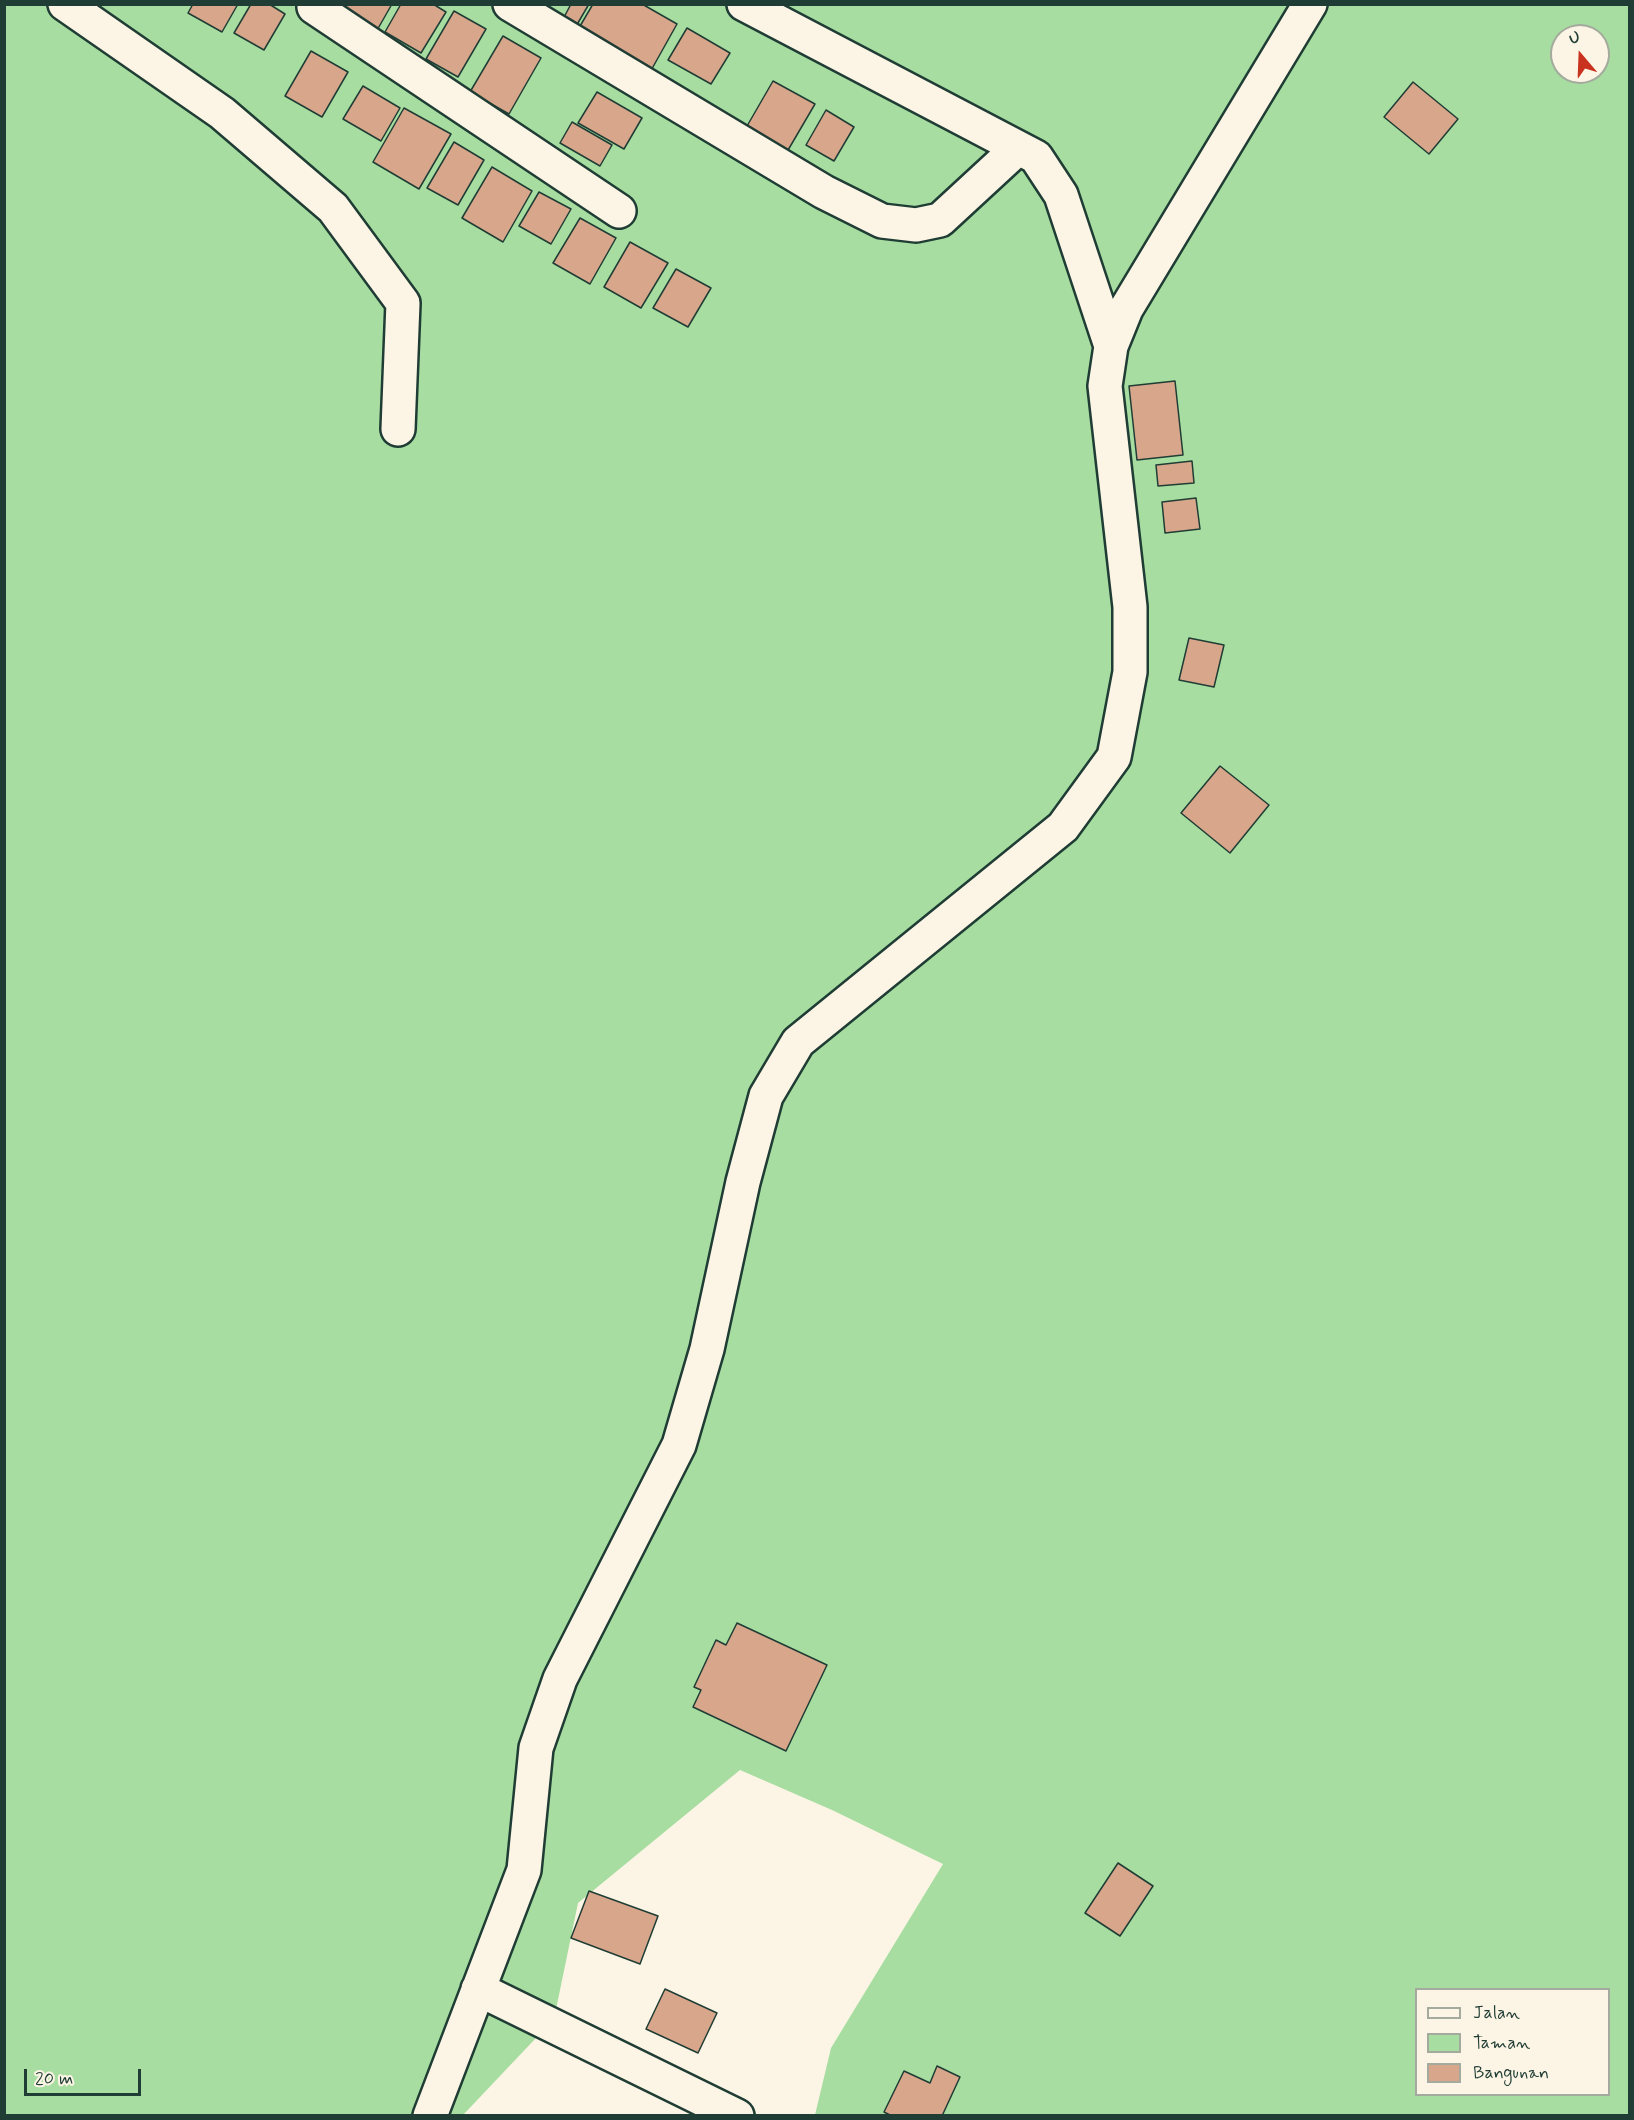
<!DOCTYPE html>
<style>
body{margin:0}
#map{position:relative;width:1634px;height:2120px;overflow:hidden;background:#fcf5e5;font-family:Mynerve,sans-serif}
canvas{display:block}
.frame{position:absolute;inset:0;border:6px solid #1f3d34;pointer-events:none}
.legend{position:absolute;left:1415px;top:1988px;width:195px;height:108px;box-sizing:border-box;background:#fcf5e5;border:2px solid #a4ab9e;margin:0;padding:8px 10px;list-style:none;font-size:18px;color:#1f3d34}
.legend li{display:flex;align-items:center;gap:12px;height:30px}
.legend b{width:30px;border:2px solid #a4ab9e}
.north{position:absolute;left:1550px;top:24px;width:60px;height:60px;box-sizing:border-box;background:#fcf5e5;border:2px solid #a4ab9e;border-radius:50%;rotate:341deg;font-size:16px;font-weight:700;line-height:24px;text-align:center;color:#1f3d34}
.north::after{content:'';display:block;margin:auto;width:21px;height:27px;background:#c8321e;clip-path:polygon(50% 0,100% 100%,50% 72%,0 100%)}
.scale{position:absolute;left:24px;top:2069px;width:117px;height:27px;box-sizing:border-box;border:3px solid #1f3d34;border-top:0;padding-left:8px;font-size:18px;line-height:21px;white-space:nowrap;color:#1f3d34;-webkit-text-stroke:4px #fcf5e5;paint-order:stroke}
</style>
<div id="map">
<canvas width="1634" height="2120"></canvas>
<div class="frame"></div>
<ul class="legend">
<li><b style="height:8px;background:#fcf5e5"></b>Jalan</li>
<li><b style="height:16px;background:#a7dda1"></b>Taman</li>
<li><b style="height:16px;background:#d8a68b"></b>Bangunan</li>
</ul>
<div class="north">U</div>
<div class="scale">20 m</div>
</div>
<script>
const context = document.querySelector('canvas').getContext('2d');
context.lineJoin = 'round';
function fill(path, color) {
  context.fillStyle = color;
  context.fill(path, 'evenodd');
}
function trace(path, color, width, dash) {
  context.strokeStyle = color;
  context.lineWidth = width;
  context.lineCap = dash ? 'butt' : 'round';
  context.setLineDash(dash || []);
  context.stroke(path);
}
const green = new Path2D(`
 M5 5H1629V2115H815L831 2048 943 1864 832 1810 740 1770 578 1903 554 2019 463 2115 5 2116ZM1562 36H1598V72H1562ZM1416 1990H1608V2094H1416Z`);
const building = new Path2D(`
 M193 4H238L222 32 188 13Z
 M251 4H269L285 14 264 50 234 33Z
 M339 4H392L376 32Z
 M401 4H433L446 12 421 53 385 32Z
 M571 4H589L575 28 562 21Z
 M593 4H642L677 24 649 74 576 33Z
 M454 11 486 29 458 77 426 59Z
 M687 28 730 53 711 84 668 60Z
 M503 36 541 58 509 114 470 92Z
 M311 51 348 72 322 117 285 96Z
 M773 81 815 104 784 157 743 133Z
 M1413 82 1458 119 1429 154 1384 117Z
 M363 86 400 108 381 141 343 119Z
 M597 92 642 118 624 149 578 123Z
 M404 108 451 134 419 189 373 162Z
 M826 110 854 127 834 161 806 145Z
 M572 122 612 145 600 166 560 143Z
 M454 142 484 160 458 205 427 188Z
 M492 167 532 191 503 242 462 218Z
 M539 192 571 209 551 244 519 226Z
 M580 218 616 238 590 284 553 263Z
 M630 242 668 263 641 308 604 287Z
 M676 269 711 288 688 327 653 308Z
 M1175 381 1183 455 1137 460 1129 386Z
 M1192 461 1194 483 1158 486 1156 465Z
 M1196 498 1200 529 1165 533 1162 502Z
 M1189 638 1224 645 1214 687 1179 680Z
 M1220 766 1269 805 1230 853 1181 813Z
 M737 1623 827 1665 786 1751 693 1707 701 1690 694 1687 716 1640 726 1645Z
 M1118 1863 1153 1886 1120 1936 1085 1913Z
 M589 1891 658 1916 640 1964 571 1938Z
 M665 1989 717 2013 698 2053 646 2029Z
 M937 2066 960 2077 942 2116H892L884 2112 904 2071 930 2083Z`);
const minor = new Path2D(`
 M65 4 222 113 333 208 403 303 398 429
 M510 4 824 192 882 221 916 225 940 220 1018 148
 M744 4 1036 157 1061 195 1111 346
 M314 7 619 211
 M478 1989 737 2116
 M430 2116 524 1870 536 1748 560 1679 679 1445 707 1349 743 1182 766 1096 798 1042 1063 827 1114 757 1130 672V607L1105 386 1111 346 1126 309 1310 4`);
fill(green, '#a7dda1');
fill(building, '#d8a68b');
trace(building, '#1f3d34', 1.5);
trace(minor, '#1f3d34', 38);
trace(minor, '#fcf5e5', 33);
</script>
